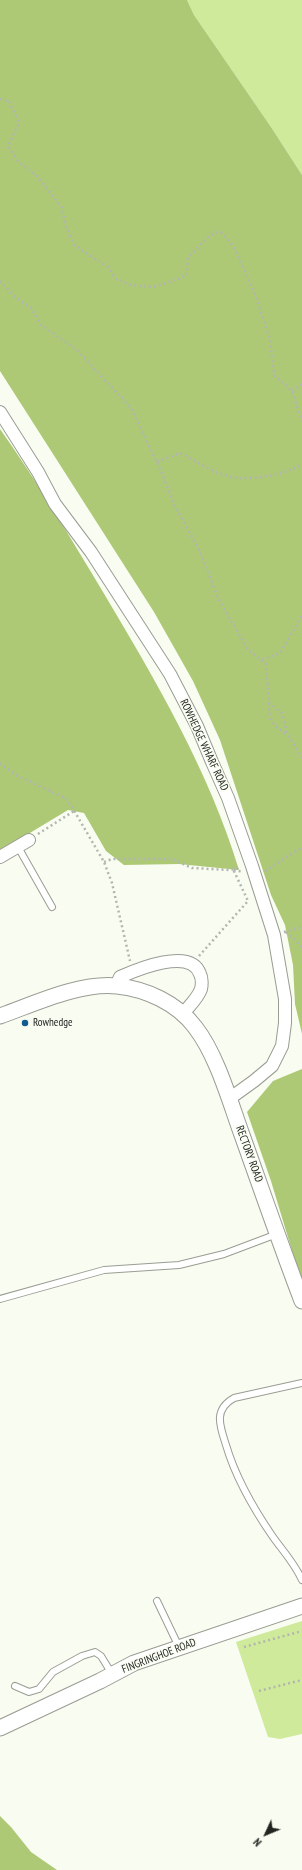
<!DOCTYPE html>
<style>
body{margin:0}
#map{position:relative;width:302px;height:1870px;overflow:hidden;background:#f8fcf1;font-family:"PT Sans Narrow",sans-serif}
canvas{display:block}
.north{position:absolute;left:246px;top:1814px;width:40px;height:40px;-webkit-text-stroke:3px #f8fcf1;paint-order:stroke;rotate:226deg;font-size:11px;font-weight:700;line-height:16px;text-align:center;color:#232521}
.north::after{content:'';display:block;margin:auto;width:14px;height:18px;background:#232521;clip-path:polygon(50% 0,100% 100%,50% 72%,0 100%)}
</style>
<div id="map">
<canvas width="302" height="1870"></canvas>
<div class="north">N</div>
</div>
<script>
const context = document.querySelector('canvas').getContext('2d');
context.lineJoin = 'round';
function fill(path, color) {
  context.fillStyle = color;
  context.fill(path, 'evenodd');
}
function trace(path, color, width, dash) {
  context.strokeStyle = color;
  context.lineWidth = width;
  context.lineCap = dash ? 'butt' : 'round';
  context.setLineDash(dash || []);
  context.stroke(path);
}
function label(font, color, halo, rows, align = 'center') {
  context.font = font + ' "PT Sans Narrow",sans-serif';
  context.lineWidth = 3;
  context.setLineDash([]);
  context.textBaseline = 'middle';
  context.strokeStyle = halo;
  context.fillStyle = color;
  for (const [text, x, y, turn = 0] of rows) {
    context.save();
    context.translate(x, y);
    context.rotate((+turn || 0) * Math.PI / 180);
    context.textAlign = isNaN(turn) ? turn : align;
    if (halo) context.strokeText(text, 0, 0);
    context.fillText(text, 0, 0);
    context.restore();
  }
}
const green = new Path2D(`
 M187 0H302V175L271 127 194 15Z
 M302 1621V1734L280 1739 268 1737 236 1642Z`);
const forest = new Path2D(`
 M0 0H187L194 15 271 127 302 175V1034L295 1004 293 965 285 925 271 895 220 740 193 681 154 612 0 371Z
 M0 429C37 481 70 537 103 592 156 681 209 771 239 870L179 864 124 865 106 851 84 813 68 810 0 851Z
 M302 1069V1284L271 1181 247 1112 273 1081Z
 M0 1816 11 1827 31 1852 57 1870H0Z`);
const path = new Path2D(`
 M0 99 9 101 19 123 8 146 18 161 37 176 62 208 66 227 74 245 108 267 115 278 130 285 154 287 186 276 188 258 208 237 216 232 222 233 233 246 255 294 270 340 274 375 292 391 302 421
 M0 281 14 296 31 308 41 325 77 350 131 408 161 471 175 506 200 552 218 598 248 650 266 664 269 703 282 713 287 733 302 758
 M292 391 302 384
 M157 462 180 453C195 460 211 472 227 476 246 482 286 475 302 464
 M262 660 280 653 302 616
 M269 703C268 721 274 726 288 735
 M0 763 16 775 65 798 72 807 104 862 112 883 130 961
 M38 834 74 811
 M104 862 112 859H172L192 868 229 870 241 868
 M265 871 302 847
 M284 932 302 927
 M286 932 302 947
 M199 956 248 901 233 869 242 872
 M244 1647 302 1631
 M259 1691 302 1680`);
const service = new Path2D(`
 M18 847 52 907
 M0 1299 104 1270 179 1265 224 1254 277 1234
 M302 1383 234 1398C213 1410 220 1426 226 1445 236 1479 253 1508 273 1537 283 1551 295 1564 302 1580
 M157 1601 179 1647
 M15 1686 29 1692 39 1689 53 1672 82 1656 95 1652 101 1656 112 1674`);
const minor = new Path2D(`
 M0 412 38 472 55 504 91 552 170 674 197 726 212 762 228 798 252 866 274 935 285 999V1023L282 1046 272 1066 254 1081 229 1099
 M0 857 29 840
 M116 986 120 977C138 969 191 947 200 974 202 978 202 985 201 989 198 998 189 1006 183 1014`);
const tertiary = new Path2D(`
 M0 1016C34 1004 80 982 117 986 146 989 177 1003 195 1027 217 1055 230 1102 242 1135 262 1191 281 1246 302 1301
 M0 1728 100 1681 134 1663 302 1606`);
const markers = [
 [25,1023,4,"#125b8f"]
];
const streetNames = [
 ["ROWHEDGE WHARF ROAD",204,745,65],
 ["RECTORY ROAD",249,1154,70],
 ["FINGRINGHOE ROAD",159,1656,-21]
];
const poiNames = [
 ["Rowhedge",33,1023]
];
fill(green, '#cfea9a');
fill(forest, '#adc976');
trace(service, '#999d93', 8);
trace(minor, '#999d93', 14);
trace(tertiary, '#999d93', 17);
trace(path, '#b3b6ae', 2.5, [2, 3]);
trace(service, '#fff', 6);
trace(minor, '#fff', 12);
trace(tertiary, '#fff', 15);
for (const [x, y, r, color] of markers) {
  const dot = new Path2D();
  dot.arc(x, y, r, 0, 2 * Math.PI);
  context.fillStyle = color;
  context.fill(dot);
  trace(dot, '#f8fcf1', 1.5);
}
label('11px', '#232521', '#f8fcf1', streetNames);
label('11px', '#232521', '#f8fcf1', poiNames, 'left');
</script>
